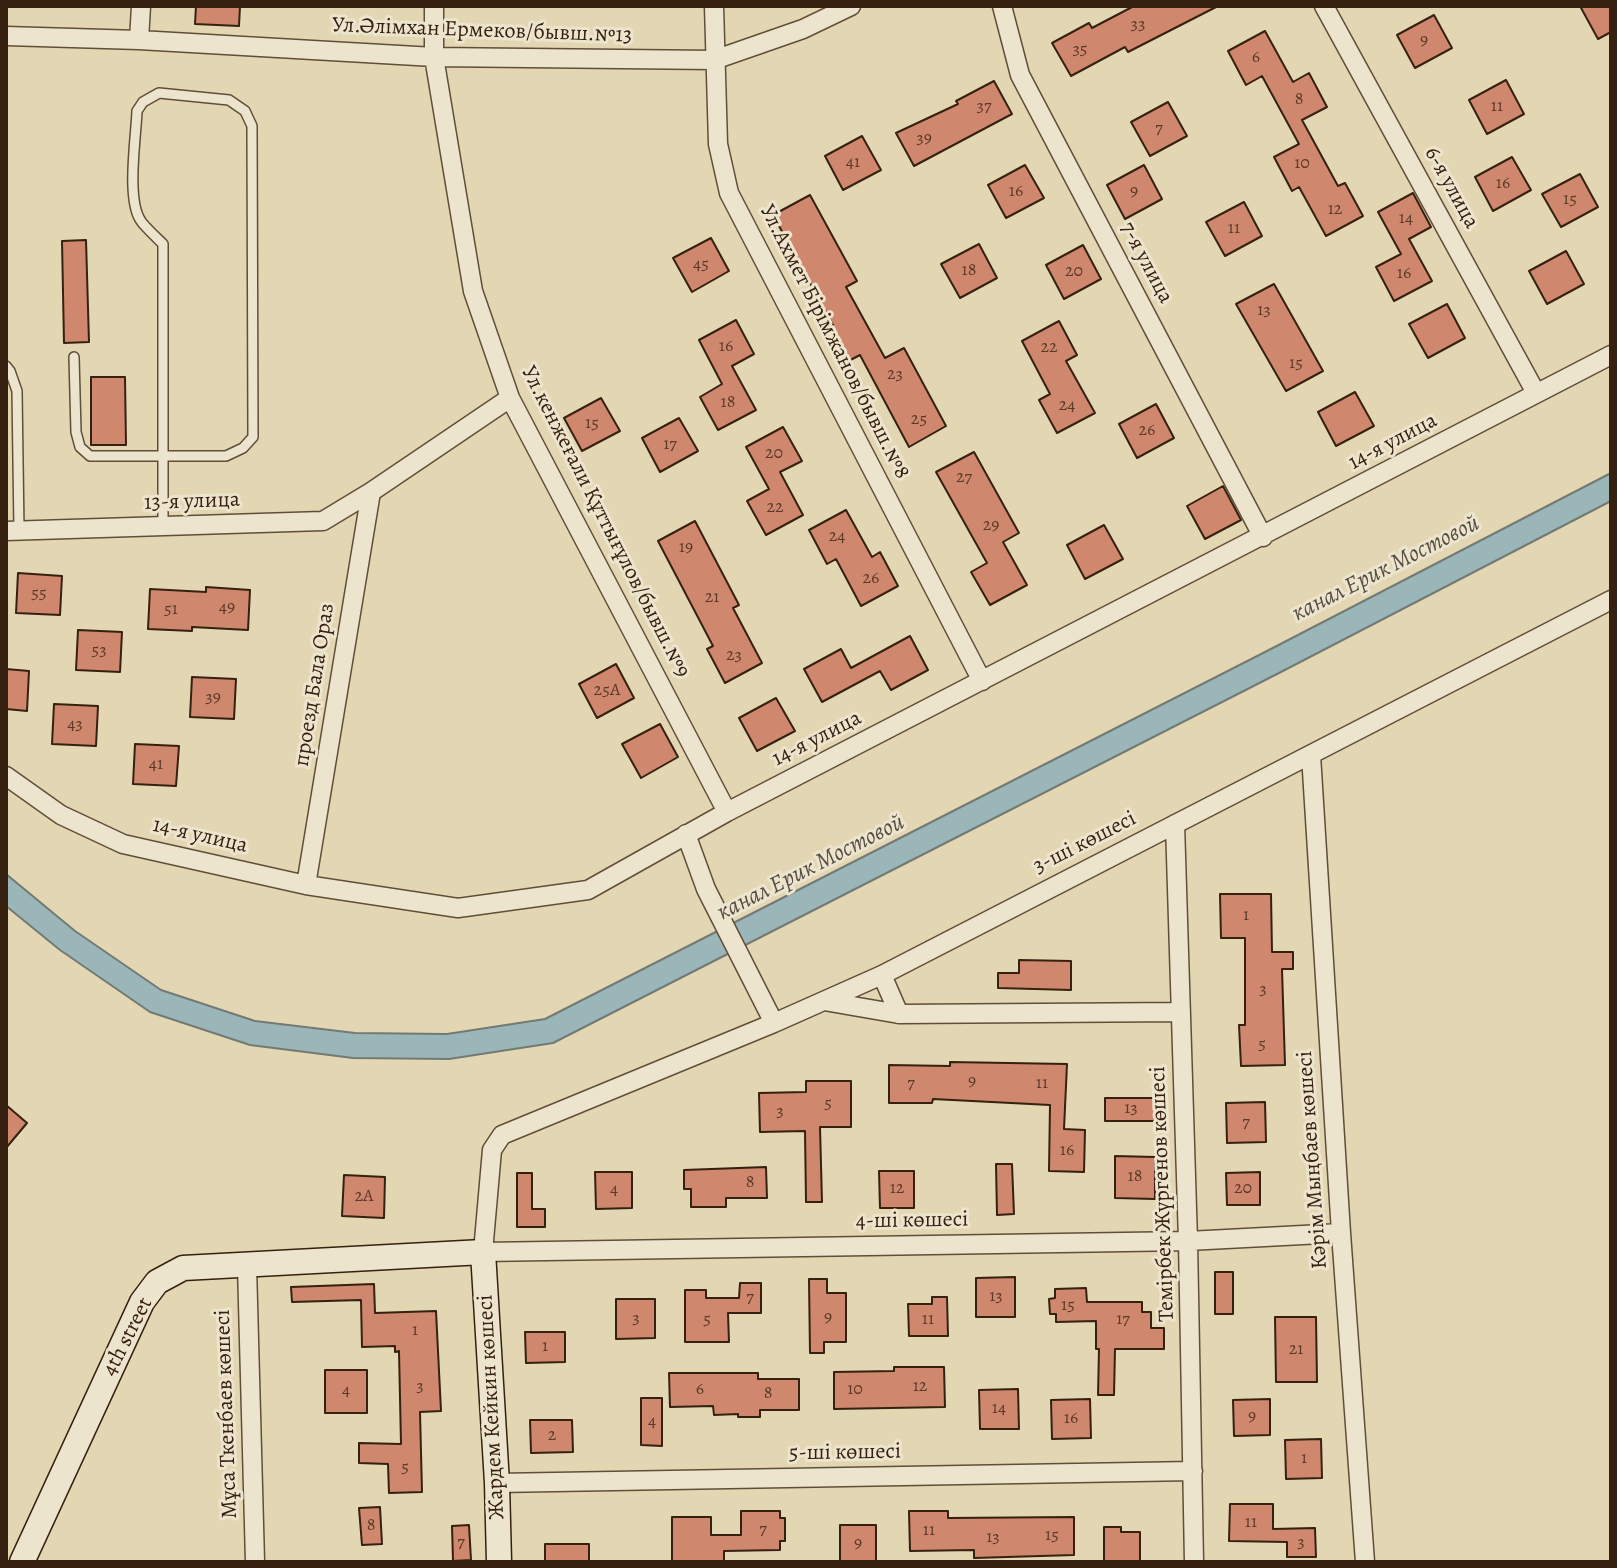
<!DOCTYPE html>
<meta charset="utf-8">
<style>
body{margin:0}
#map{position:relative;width:1617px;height:1568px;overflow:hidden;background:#e3d6b3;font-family:Alegreya,serif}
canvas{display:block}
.frame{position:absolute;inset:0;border:8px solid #36200f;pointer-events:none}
</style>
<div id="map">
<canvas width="1617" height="1568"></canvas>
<div class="frame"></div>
</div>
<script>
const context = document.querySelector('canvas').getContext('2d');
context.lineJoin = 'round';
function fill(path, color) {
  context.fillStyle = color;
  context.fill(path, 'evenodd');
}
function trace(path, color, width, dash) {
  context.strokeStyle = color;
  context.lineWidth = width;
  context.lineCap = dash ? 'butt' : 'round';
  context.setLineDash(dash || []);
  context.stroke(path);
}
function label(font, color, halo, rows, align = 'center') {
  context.font = font + ' Alegreya,serif';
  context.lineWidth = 6;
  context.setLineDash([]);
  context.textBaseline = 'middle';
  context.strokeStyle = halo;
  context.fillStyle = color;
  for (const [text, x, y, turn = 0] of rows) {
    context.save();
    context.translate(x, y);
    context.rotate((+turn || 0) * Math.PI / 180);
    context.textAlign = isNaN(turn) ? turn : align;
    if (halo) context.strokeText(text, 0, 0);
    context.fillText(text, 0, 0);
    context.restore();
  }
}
const water = new Path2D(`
 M1611 473V501L1279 673 553 1043 449 1059 353 1058 250 1045 150 1012 60 950 6 906V874L75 931 161 990 255 1021 355 1033 447 1034 545 1019 1267 651Z`);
const building = new Path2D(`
 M196 6H240L239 26 195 24Z
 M1134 6H1218L1128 52 1125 47 1071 76 1052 43 1089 23 1092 28Z
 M1580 6H1611V32L1598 39Z
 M1434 15 1452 48 1415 68 1397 35Z
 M1265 31 1293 82 1309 73 1327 107 1302 120 1338 186 1345 183 1363 216 1326 236 1299 187 1292 191 1274 157 1299 144 1262 76 1246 85 1228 51Z
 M1506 80 1524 114 1487 134 1469 100Z
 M994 81 1012 114 914 166 896 133 958 104 956 101Z
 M1168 102 1187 136 1150 156 1131 122Z
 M862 136 881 170 843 190 825 156Z
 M1512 157 1531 190 1493 211 1475 177Z
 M1025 165 1044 198 1006 218 988 185Z
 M1144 165 1162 199 1125 219 1107 185Z
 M1580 174 1598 207 1561 227 1542 194Z
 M1413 193 1431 227 1409 239 1432 281 1394 301 1376 267 1401 254 1378 212Z
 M810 195 857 281 846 287 885 358 904 348 946 426 909 447 860 355 841 365 822 331 833 325 773 215Z
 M1244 202 1262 236 1225 256 1206 222Z
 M711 238 729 271 692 292 673 258Z
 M86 240 89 342 64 343 62 241Z
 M979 244 997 278 960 298 941 264Z
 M1083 245 1101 279 1064 299 1046 265Z
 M1566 251 1584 284 1547 304 1529 271Z
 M1274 284 1323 371 1286 391 1236 304Z
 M1447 304 1465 338 1428 358 1409 324Z
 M736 320 754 354 732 366 756 410 718 430 700 397 722 384 699 340Z
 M1059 321 1077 355 1066 361 1095 413 1057 433 1039 400 1050 394 1022 341Z
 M91 377H125L126 445H91Z
 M1355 392 1374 426 1336 446 1318 412Z
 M601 398 620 431 582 451 564 418Z
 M1156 404 1174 438 1137 458 1119 424Z
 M679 418 698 451 660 472 642 438Z
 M783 427 802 461 780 472 803 515 766 535 747 501 769 489 746 447Z
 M974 452 1019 533 1003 542 1027 585 990 605 971 572 987 563 936 472Z
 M1223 486 1241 520 1205 539 1187 506Z
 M846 510 872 557 880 552 898 586 861 606 836 559 827 564 809 530Z
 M695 521 739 605 733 608 762 663 725 683 707 649 713 646 658 541Z
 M1104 525 1123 559 1085 579 1067 545Z
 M18 573 62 576 60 615 16 613Z
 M206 587 250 590 248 630 192 627V631L148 629 150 589 206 592Z
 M78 630 122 632 120 672 76 670Z
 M910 636 928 670 891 690 880 671 822 702 804 669 841 649 851 668Z
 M616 664 634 698 597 718 579 684Z
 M6 669 29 671 27 711 6 709Z
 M192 677 236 679 234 719 190 717Z
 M776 698 795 731 757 751 739 718Z
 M54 704 98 706 96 746 52 744Z
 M660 724 678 757 641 778 622 744Z
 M135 744 179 746 176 786 133 784Z
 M1220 894H1271L1272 952H1293V969H1282L1285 1065 1241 1066 1239 1025H1245V938H1221Z
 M1019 960 1071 961V990L998 988V973H1019Z
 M950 1062 1067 1064 1064 1129 1085 1130 1084 1172 1049 1171 1050 1105 933 1099 932 1103H889V1065L950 1066Z
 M806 1081H851V1127H820L822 1202H806L805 1131 760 1132 759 1093 806 1092Z
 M1105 1098H1158L1157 1121H1105Z
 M1265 1102 1266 1142 1227 1143 1226 1103Z
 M6 1105 27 1123 6 1148Z
 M1115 1156 1155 1157V1199L1115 1198Z
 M996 1164H1012L1014 1214 997 1215Z
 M766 1167 767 1198H726V1207H691V1189H684V1170Z
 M879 1171H914V1208H880Z
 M595 1172H632V1208L596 1209Z
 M1260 1172V1205H1227L1226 1173Z
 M517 1173H532V1209H545V1227H517Z
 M344 1175 385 1177 384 1218 342 1216Z
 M1215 1272H1233V1314H1215Z
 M1015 1277V1317H976V1278Z
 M809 1279H827V1293H846V1342H824V1353H810Z
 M740 1283H761V1313H728L729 1342H685V1290H706V1298H739Z
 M374 1284 375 1313 436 1311 441 1411 420 1412 422 1492 389 1493 388 1464 359 1463V1443L401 1444 399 1351 395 1352V1346L362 1347 361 1300 292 1302 291 1287Z
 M1086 1288 1087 1302H1142V1312H1151V1328H1164V1349H1115L1114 1395H1098L1099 1349H1096V1321L1056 1322V1314H1050L1049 1299 1055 1298V1289Z
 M932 1297H947L948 1336H909L908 1304H932Z
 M616 1299H655V1338L616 1339Z
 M1275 1317H1316L1317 1382H1276Z
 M525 1332H565V1362L526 1363Z
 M894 1367H944L945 1407 834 1409V1372L894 1371Z
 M325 1370H367V1413H325Z
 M669 1373H758V1379H799V1410H760V1417H738V1414L714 1415 713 1406 670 1407Z
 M1018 1389 1019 1429H980L979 1390Z
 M641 1398H662V1446L641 1445Z
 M1090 1399 1091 1438 1052 1439 1051 1400Z
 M1270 1399V1435L1234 1436 1233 1400Z
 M530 1420H572L573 1452 531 1453Z
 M1321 1439 1322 1478 1286 1479 1285 1440Z
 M1230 1504H1273V1529L1315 1528 1316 1557H1287V1542L1229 1541Z
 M380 1507 382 1544 362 1545 359 1508Z
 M741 1511H780V1518H785V1541H780V1550L724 1551V1561L672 1562V1517H711V1535H741Z
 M909 1511H948V1518L1074 1517V1555L974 1558V1550L910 1551Z
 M469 1525 471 1560 453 1561 452 1526Z
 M840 1525H876V1562H840Z
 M1104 1527H1121V1532H1140V1562H1104Z
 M545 1544H589V1562H545Z`);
const lane = new Path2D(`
 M74 357 76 432 80 447 90 456H226L243 448 253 437 252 126 245 111 229 100 159 93 143 102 137 111C136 138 126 200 141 221 144 226 157 238 163 244V527
 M6 366 10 371 17 391 19 531`);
const street = new Path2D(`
 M434 6V57L473 291 510 398 727 812
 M714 6 718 144 729 193 982 681
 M1002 6 1020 75 1263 537
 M1324 6 1536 393
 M6 36 139 40 434 57 714 60 803 29 851 6
 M139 40 141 6
 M6 531 323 521 371 492 510 398
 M1311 755 1341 1233 1365 1562
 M6 776 61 815 123 844 306 885 458 908 588 890 727 812 1611 355
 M1175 824 1188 1241 1194 1562
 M686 834 706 889 774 1023
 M306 885 371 492
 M882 975 899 1014
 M824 1001 899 1014 1181 1012
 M1341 1233 1188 1241 483 1252 492 1150 502 1135 774 1023 882 975 1611 600
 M247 1266 255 1562
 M497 1483 1193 1471`);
const secondary = new Path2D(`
 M22 1562 142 1302 157 1282 183 1268 483 1252 497 1483 499 1562`);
const numberNames = [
 ["33",1138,25],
 ["9",1424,41],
 ["35",1080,50],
 ["6",1256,58],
 ["8",1299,100],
 ["37",984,107],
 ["11",1497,107],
 ["7",1159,129],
 ["39",924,139],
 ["41",853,163],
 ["10",1302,164],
 ["16",1503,184],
 ["16",1016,192],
 ["9",1134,192],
 ["15",1570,200],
 ["12",1335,210],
 ["14",1406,219],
 ["11",1234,229],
 ["45",701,265],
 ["18",969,271],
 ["20",1074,272],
 ["16",1404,274],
 ["13",1264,311],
 ["16",726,347],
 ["22",1049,348],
 ["15",1296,364],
 ["23",895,375],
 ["18",728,403],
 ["24",1067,406],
 ["25",919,420],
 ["15",592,424],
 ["26",1147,431],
 ["17",670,445],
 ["20",774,454],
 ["27",964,478],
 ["22",775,508],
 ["29",991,526],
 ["24",837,537],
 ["19",686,548],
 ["26",871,579],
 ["55",39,594],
 ["21",712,598],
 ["49",227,608],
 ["51",171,610],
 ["53",99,651],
 ["23",734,656],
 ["25А",607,691],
 ["39",213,698],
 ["43",75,725],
 ["41",156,765],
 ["1",1246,916],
 ["3",1263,990],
 ["5",1262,1045],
 ["9",972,1082],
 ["7",911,1084],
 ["11",1042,1084],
 ["5",828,1104],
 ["13",1131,1109],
 ["3",780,1112],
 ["7",1246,1123],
 ["16",1067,1151],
 ["18",1135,1177],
 ["8",750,1183],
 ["12",897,1189],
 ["20",1243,1189],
 ["4",614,1190],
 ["2А",364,1197],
 ["13",996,1297],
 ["7",750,1298],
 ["15",1068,1306],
 ["9",828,1318],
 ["3",636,1319],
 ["5",707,1320],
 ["11",928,1320],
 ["17",1123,1320],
 ["1",415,1331],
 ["1",545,1347],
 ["21",1296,1350],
 ["3",420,1387],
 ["12",920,1387],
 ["6",700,1390],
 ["10",855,1390],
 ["4",346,1391],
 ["8",768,1394],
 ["14",999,1409],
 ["9",1252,1417],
 ["16",1071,1419],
 ["4",652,1422],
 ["2",552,1436],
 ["1",1304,1459],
 ["5",405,1468],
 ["11",1251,1523],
 ["8",371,1526],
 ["7",763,1530],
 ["11",929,1531],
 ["15",1052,1536],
 ["13",993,1538],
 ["7",461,1543],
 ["3",1301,1543],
 ["9",858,1544]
];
const streetNames = [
 ["Ул.Әлімхан Ермеков/бывш.№13",482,31,2],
 ["6-я улица",1451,188,61],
 ["7-я улица",1146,263,62],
 ["Ул.Ахмет Бірімжанов/бывш.№8",834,342,63],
 ["14-я улица",1393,442,-28],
 ["13-я улица",192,502,-2],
 ["Ул.кенжеғали Құттығұлов/бывш.№9",605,522,63],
 ["проезд Бала Ораз",315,685,-81],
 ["14-я улица",817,739,-27],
 ["14-я улица",200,836,13],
 ["3-ші көшесі",1085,843,-27],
 ["Кәрім Мыңбаев көшесі",1313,1160,-94],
 ["Темірбек Жүргенов көшесі",1163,1194,-92],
 ["4-ші көшесі",912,1221,-1],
 ["4th street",128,1337,-63],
 ["Жардем Кейкин көшесі",492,1407,-93],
 ["Мұса Ткенбаев көшесі",227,1414,-92],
 ["5-ші көшесі",845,1453,-1]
];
const waterNames = [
 ["канал Ерик Мостовой",1386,569,-27],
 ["канал Ерик Мостовой",811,868,-27]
];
fill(water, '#9bb6b8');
trace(water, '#737a74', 2);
fill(building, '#cf886e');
trace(building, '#36200f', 2);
trace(lane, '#614e38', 12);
trace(street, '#614e38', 21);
trace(secondary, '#36200f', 27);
trace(lane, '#ede4ce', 9);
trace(street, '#ede4ce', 18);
trace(secondary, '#ede4ce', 24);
label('18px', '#5c3a27', null, numberNames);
label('22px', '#36200f', '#ede4ce', streetNames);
label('italic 24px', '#544d42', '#ede4ce', waterNames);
</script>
